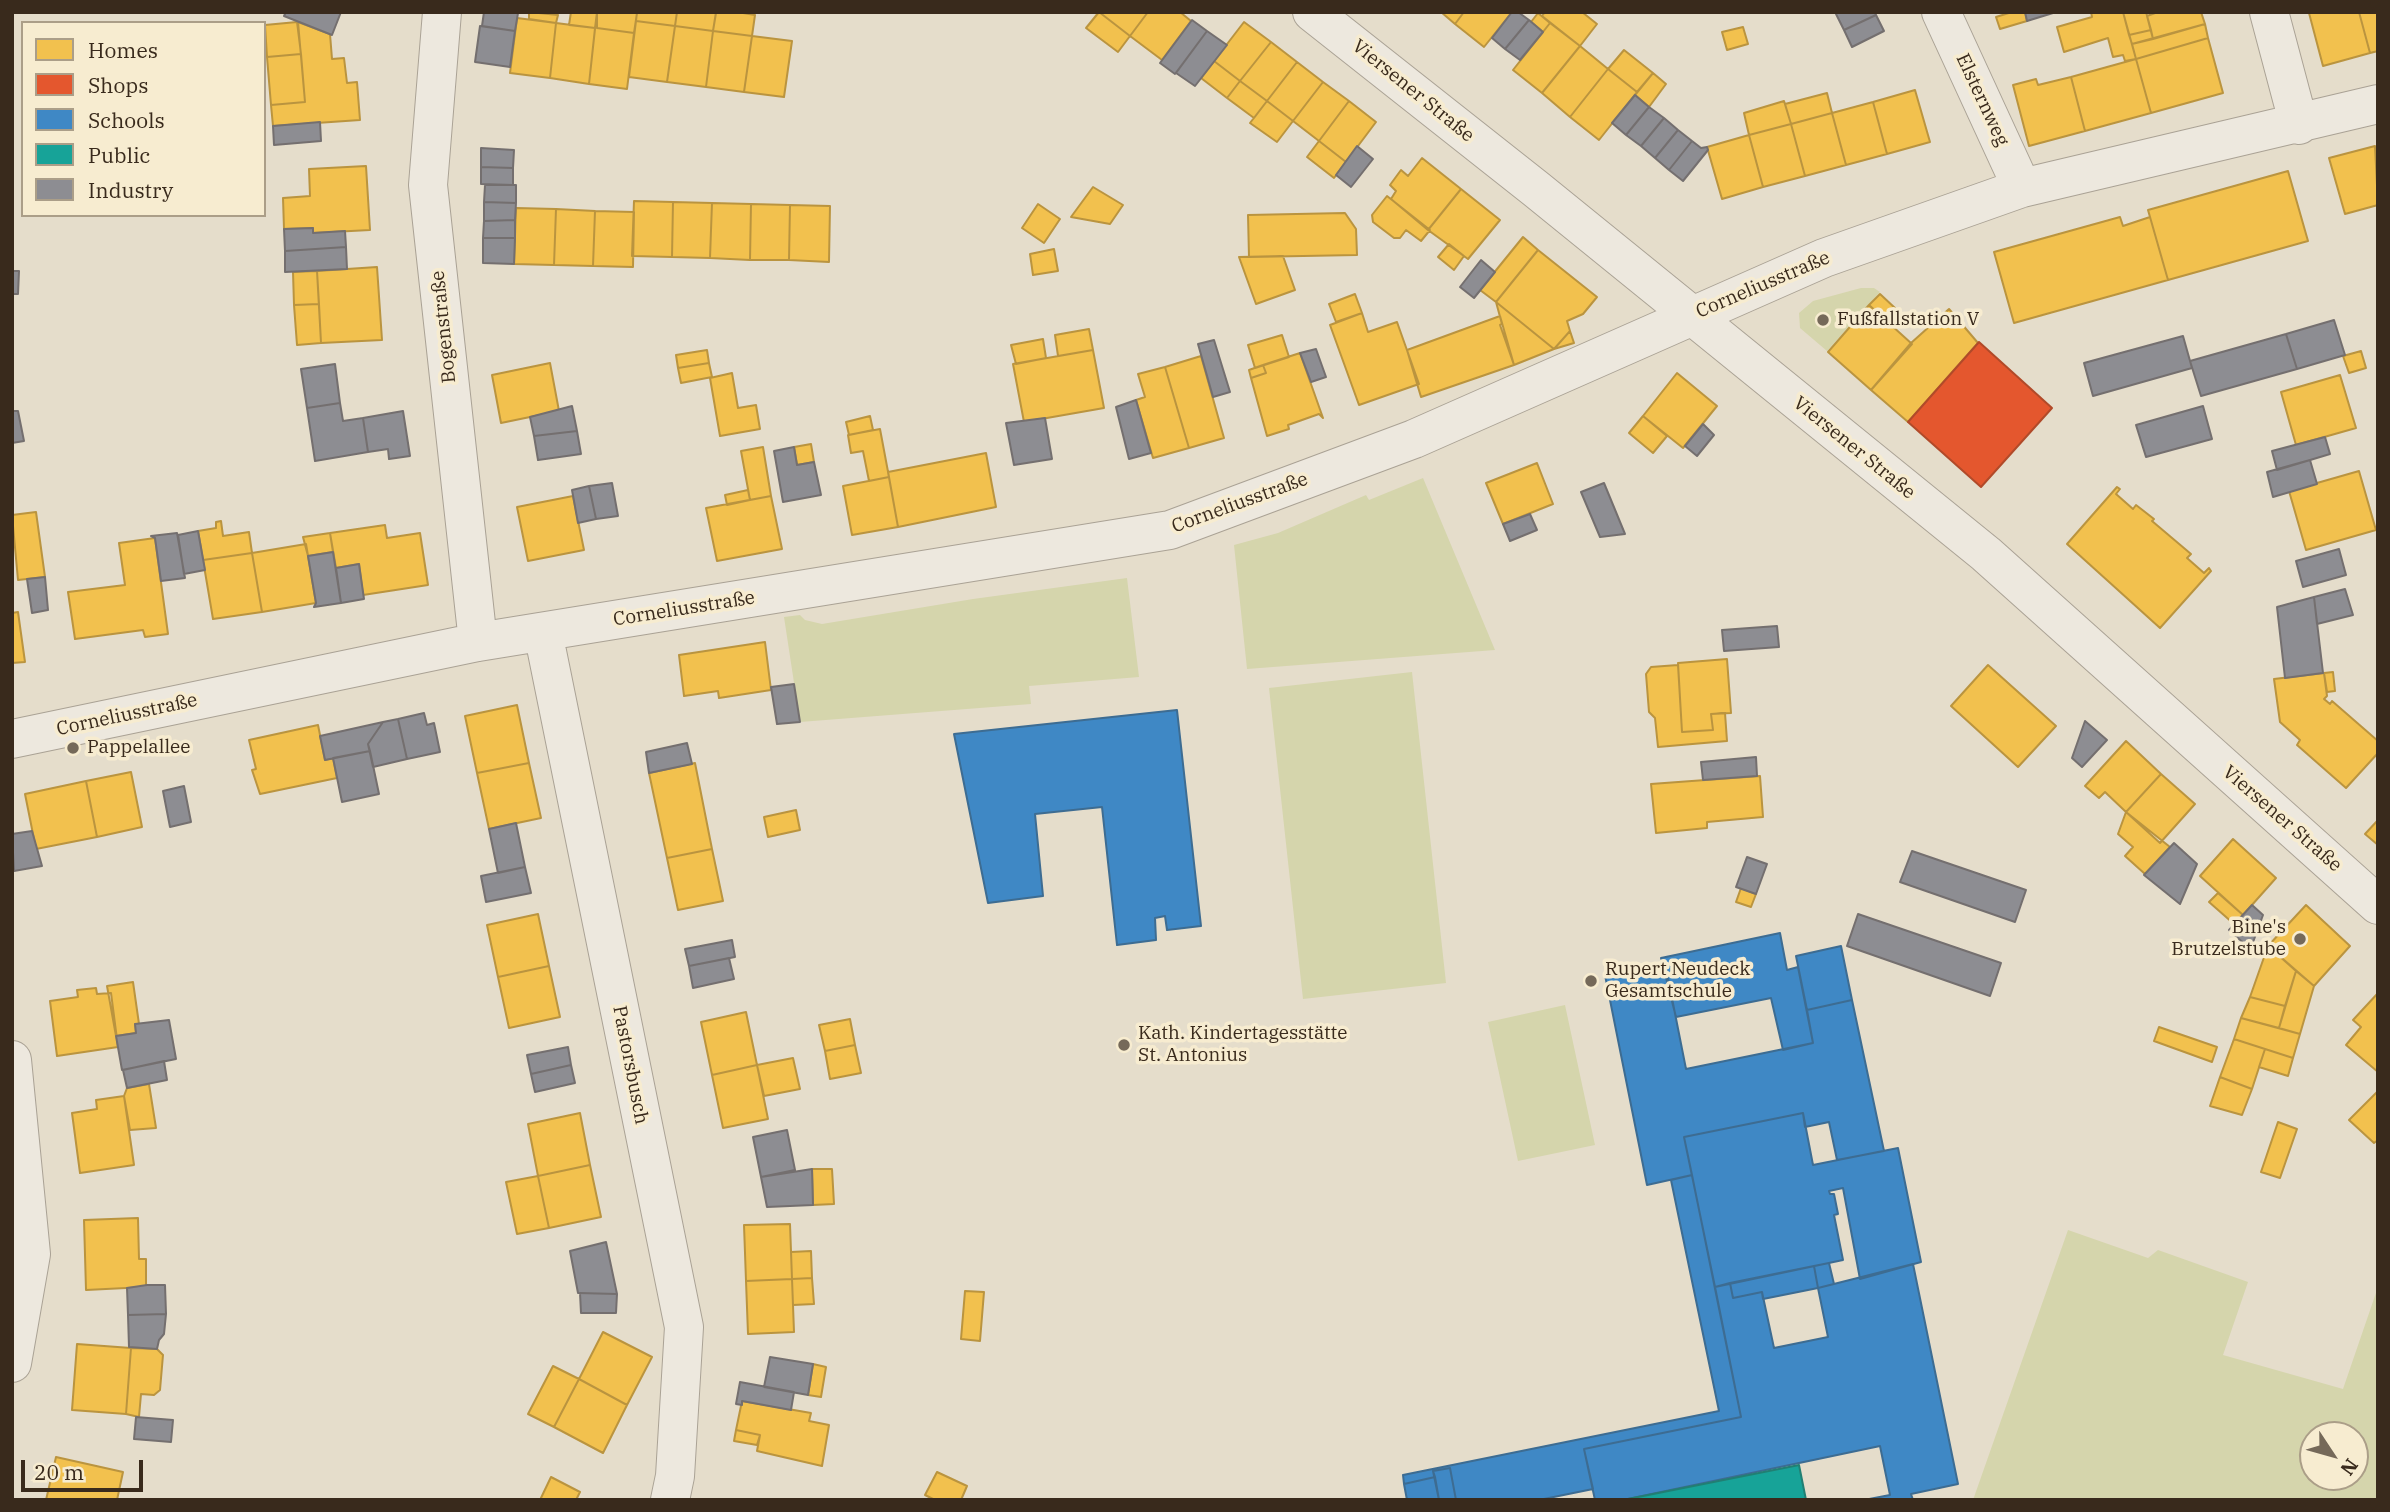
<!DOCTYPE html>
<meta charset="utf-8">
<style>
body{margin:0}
#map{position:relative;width:2390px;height:1512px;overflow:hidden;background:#e5ddcb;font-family:"IBM Plex Serif",serif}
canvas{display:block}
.frame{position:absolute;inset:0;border:14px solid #392a1c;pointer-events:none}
.legend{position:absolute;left:21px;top:21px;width:245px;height:196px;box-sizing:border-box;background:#f7ecd0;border:2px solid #ab9e88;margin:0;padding:9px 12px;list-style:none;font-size:21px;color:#392a1c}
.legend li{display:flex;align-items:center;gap:14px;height:35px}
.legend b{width:35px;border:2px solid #ab9e88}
.north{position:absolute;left:2299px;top:1421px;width:70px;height:70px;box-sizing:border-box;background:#f7ecd0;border:2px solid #ab9e88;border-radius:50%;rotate:126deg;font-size:19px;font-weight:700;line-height:28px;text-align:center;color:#392a1c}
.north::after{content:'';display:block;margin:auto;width:24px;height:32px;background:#756959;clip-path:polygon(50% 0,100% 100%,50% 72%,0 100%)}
.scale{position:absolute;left:21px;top:1460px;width:122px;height:32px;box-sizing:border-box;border:4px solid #392a1c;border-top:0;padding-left:9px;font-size:21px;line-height:24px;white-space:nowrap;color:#392a1c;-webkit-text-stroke:5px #f7ecd0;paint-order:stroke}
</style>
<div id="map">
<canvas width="2390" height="1512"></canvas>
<div class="frame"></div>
<ul class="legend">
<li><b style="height:19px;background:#f2c14e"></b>Homes</li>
<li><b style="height:19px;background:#e4572e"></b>Shops</li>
<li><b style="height:19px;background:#3f88c5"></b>Schools</li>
<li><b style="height:19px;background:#17a398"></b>Public</li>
<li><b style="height:19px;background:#8d8d92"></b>Industry</li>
</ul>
<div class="north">N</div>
<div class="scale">20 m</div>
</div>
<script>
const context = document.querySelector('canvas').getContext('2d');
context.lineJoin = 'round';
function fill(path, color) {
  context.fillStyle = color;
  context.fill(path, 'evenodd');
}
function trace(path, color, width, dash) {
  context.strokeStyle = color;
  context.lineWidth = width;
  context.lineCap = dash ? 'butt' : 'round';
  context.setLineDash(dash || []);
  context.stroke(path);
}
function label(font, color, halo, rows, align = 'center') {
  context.font = font + ' "IBM Plex Serif",serif';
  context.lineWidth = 7;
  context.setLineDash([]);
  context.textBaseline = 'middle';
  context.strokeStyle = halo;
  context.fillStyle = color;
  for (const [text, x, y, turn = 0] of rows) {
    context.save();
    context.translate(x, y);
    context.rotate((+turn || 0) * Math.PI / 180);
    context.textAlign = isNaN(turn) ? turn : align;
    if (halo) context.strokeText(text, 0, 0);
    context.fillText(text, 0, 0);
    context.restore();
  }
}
const green = new Path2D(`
 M1861 288H1874L1880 292 1827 351 1800 328 1799 313 1813 301Z
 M1423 478 1495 650 1247 669 1234 545 1278 533 1366 495 1369 500Z
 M1127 578 1139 677 1029 686 1031 704 800 722 784 617 800 615 805 620 822 624 973 599Z
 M1412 672 1446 983 1303 999 1269 688Z
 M1565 1005 1595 1145 1518 1161 1488 1022Z
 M2068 1230 2148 1258 2158 1250 2248 1282 2223 1355 2343 1389 2378 1287V1500H1973ZM2355 1435V1477H2313V1435Z`);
const homes = new Path2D(`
 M529 12 558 15 556 23 529 19Z
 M571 12H597L595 28 569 25Z
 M597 12 637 13 634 33 597 28Z
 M677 12 675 26 636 21 637 12Z
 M677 12 716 13 713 31 675 26Z
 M737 12 755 15 752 36 713 31 716 12Z
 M1099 12H1148L1130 36Z
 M1099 12 1130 36 1118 52 1086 28Z
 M1148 12H1180L1191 21 1162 60 1130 36Z
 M1441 12H1464L1455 24Z
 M1464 12H1512L1484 47 1455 24Z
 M1545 12H1582L1597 24 1580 46 1542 16Z
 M2012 12H2025L2027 21 2000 29 1996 17Z
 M2091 12H2123L2136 59 2125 61 2123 55 2113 57 2108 38 2064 52 2057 27 2092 17Z
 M2123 12H2146L2151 30 2129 35Z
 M2158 12H2201L2205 24 2153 39 2147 16Z
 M2359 12 2370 53 2323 66 2309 13Z
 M2359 12H2378V51L2370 53Z
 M1538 13 1550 23 1543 32 1531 22Z
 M517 18 556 23 550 78 510 73Z
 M596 20 597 28 634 33 627 89 589 84Z
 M636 21 675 26 667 82 629 77Z
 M297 22 301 54 267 57 265 25Z
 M298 22 330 34 332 59 344 58 347 83 357 82 360 120 273 126 271 105 305 102Z
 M1244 22 1271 42 1240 81 1214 61Z
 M556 23 595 28 589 84 550 78Z
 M1550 23 1580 46 1542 93 1513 70Z
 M2205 24 2208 38 2136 59 2132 44Z
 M675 26 713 31 706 87 667 82Z
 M1743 27 1748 44 1727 50 1722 32Z
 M2151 30 2153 39 2132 44 2129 35Z
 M713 31 752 36 744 92 706 87Z
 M752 36 792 41 784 97 744 92Z
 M2208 38 2223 93 2151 113 2136 59Z
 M1271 42 1297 62 1267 101 1240 81Z
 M1580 46 1608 69 1570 117 1542 93Z
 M1624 50 1653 73 1637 92 1608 69Z
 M301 54 305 102 271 105 267 57Z
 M2136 59 2151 113 2085 131 2071 77Z
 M1214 61 1240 81 1227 98 1201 78Z
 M1297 62 1323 82 1293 121 1267 101Z
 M1608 69 1637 92 1599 140 1570 117Z
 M1653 73 1666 84 1649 107 1635 95Z
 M2071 77 2085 131 2029 146 2013 85 2036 79 2038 85Z
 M1240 81 1267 101 1254 118 1227 98Z
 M1323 82 1349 101 1319 141 1293 121Z
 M1915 90 1930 142 1887 154 1873 102Z
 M1827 93 1832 113 1791 124 1785 104Z
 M1267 101 1293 121 1277 142 1250 123Z
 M1349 101 1376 122 1346 162 1319 141Z
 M1784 101 1791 124 1749 135 1744 113Z
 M1873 102 1887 154 1846 165 1832 113Z
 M1832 113 1846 165 1805 176 1791 124Z
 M1791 124 1805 176 1763 187 1749 135Z
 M1749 135 1763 187 1722 199 1707 147Z
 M1319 141 1346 162 1334 178 1307 157Z
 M2375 146 2378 205 2345 214 2329 158Z
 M1422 158 1461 189 1428 230 1391 199 1396 191 1390 185 1401 170 1408 176Z
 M366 166 370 230 313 233V228L284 229 283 198 310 196 309 169Z
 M2288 171 2308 241 2168 280 2148 210Z
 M1093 187 1123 205 1110 224 1071 217Z
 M1461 189 1500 220 1468 259 1428 230Z
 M1387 196 1430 230 1421 241 1406 230 1400 238H1394L1373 222 1372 215Z
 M634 201 673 202 672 257 632 256Z
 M673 202 712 203 710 258 672 257Z
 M712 203 751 204 750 260 710 258Z
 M751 204 790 205 789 260H750Z
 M1038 204 1060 219 1044 243 1022 228Z
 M790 205 830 206 829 262 789 260Z
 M516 208 556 209 554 265 514 264Z
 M556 209 595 211 593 266 554 265Z
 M595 211 634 212 633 267 593 266Z
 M1345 213 1356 229 1357 255 1249 257 1248 215Z
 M2120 217 2123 226 2150 217 2168 280 2014 323 1994 252Z
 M1523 237 1538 250 1496 302 1480 290Z
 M1449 244 1464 256 1454 270 1438 257Z
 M1054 249 1058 271 1033 275 1030 254Z
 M1538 250 1597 297 1583 314 1567 321 1570 331 1554 349 1496 302Z
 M1283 256 1295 290 1256 304 1239 257Z
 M377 267 382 340 321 343 317 271Z
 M317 271 319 304 294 305 293 272Z
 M1355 294 1362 313 1336 322 1329 304Z
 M1880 294 1895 308 1885 320 1869 305Z
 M1496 302 1554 349 1514 365 1500 325 1502 324Z
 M319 304 321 343 297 345 294 305Z
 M1869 305 1912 344 1871 390 1828 352Z
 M1949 309 1978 343 1908 422 1871 390 1911 343Z
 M1362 313 1368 332 1397 322 1419 384 1359 405 1330 325Z
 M1500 316 1514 365 1421 397 1407 350Z
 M1089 329 1093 350 1058 356 1055 335Z
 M1570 331 1574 343 1554 349Z
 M1282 335 1289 357 1255 368 1248 345Z
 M1043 339 1046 358 1016 364 1011 345Z
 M707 350 709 363 678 368 676 355Z
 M1093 350 1104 408 1024 422 1013 364Z
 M2361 351 2366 368 2349 373 2343 356Z
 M1300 353 1323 418 1319 414 1288 425 1289 429 1267 436 1251 378 1266 373 1263 365Z
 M1201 356 1224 438 1189 448 1165 367Z
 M550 363 559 411 501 423 492 375Z
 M709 363 712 377 681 383 678 368Z
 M1263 365 1266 373 1251 378 1249 370Z
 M1165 367 1189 448 1153 458 1136 400 1145 397 1138 374Z
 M732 373 738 408 756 405 760 429 720 436 710 378Z
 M1677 373 1717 406 1683 448 1643 416Z
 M2340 375 2356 428 2296 445 2281 392Z
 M870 416 873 430 849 435 846 422Z
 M1643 416 1667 436 1653 453 1629 433Z
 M880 429 889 477 869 481 863 451 851 453 848 435Z
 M811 444 814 462 797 465 794 447Z
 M763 447 771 496 750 500 741 451Z
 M986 453 996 507 898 527 888 472Z
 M1537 463 1553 504 1503 524 1486 483Z
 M2359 471 2376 530 2306 550 2289 491Z
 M889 477 898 527 852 535 843 486Z
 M2117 487 2120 489 2116 494 2133 509 2136 505 2154 519 2152 521 2191 554 2187 558 2204 573 2209 568 2211 571 2160 628 2067 544Z
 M748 490 750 500 727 505 725 495Z
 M573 496 584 550 528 561 517 507Z
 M771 496 782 549 717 561 706 508Z
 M36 512 45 577 18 580 12 515Z
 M221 521 223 536 249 532 252 553 203 560 198 531 216 528V522Z
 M385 525 387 538 420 533 428 585 363 595 359 564 336 568 330 533Z
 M330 533 333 552 308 556 303 537Z
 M155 538 168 634 145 637 143 630 75 639 68 592 125 585 119 543Z
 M306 544 316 603 262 612 252 553Z
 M252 553 262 612 213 619 203 560Z
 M18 612 25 662 12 663V613Z
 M765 642 771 690 719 698 718 691 684 696 679 655Z
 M1727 659 1731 713 1711 714 1713 730 1682 732 1678 663Z
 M1678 665 1682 732 1713 730 1711 714 1725 713 1727 741 1658 747 1655 718 1649 712 1646 674 1651 667Z
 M1988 665 2056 726 2018 767 1951 706Z
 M2333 672 2335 691 2327 692 2324 673Z
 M2324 673 2327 696 2324 699 2330 704 2332 701 2378 741V753L2346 788 2297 745 2300 740 2280 722 2274 679Z
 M517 705 529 763 477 773 465 716Z
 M318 725 325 760 333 758 337 778 260 794 252 770 256 769 249 740Z
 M2126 741 2161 774 2126 812 2105 792 2099 798 2085 786Z
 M529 763 541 818 489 829 477 773Z
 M695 763 712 849 667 858 649 773Z
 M131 772 142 827 97 837 86 781Z
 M2161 774 2195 804 2160 843 2126 812Z
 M1760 776 1763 817 1707 822V828L1656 833 1651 784Z
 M86 781 97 837 36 849 25 794Z
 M796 810 800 830 768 837 764 817Z
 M2126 812 2170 847 2145 874 2125 856 2133 847 2118 834Z
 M2378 820V845L2365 834Z
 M2233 839 2276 878 2243 915 2200 876Z
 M712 849 723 901 678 910 667 858Z
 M1741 888 1756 894 1751 907 1736 902Z
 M2218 893 2243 915 2234 924 2209 902Z
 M2306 905 2350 946 2314 986 2268 946Z
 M538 914 549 966 498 977 487 925Z
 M2268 946 2296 971 2285 1006 2250 997Z
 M549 966 560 1017 509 1028 498 977Z
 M2296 971 2314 986 2300 1034 2279 1028Z
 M133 982 139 1024H135L136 1033 116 1036 107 986Z
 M96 988 97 994 111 993 118 1047 57 1056 50 1001 78 997 77 990Z
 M2378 993V1072L2346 1045 2361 1027 2353 1020Z
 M2250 997 2285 1006 2279 1028 2241 1018Z
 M746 1012 757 1065 712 1075 701 1022Z
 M2241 1018 2300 1034 2293 1058 2234 1039Z
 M850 1019 855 1045 825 1051 819 1025Z
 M2159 1027 2217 1047 2212 1062 2154 1041Z
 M2234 1039 2265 1049 2252 1089 2220 1077Z
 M855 1045 861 1073 830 1079 825 1051Z
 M2265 1049 2293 1058 2288 1076 2259 1067Z
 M793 1058 800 1089 764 1096 757 1065Z
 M757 1065 768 1119 723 1128 712 1075Z
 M2220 1077 2252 1089 2242 1115 2210 1106Z
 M149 1084 156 1128 130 1130 124 1096 127 1088Z
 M2378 1091V1140L2374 1143 2349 1120Z
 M124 1096 134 1165 80 1173 72 1113 97 1109 96 1100Z
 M580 1113 590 1165 538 1176 528 1124Z
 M2278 1122 2297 1129 2280 1178 2261 1172Z
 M590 1165 601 1217 549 1228 538 1176Z
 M812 1169H832L834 1204 813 1205Z
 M538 1176 549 1228 517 1234 506 1182Z
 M138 1218 139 1259H146V1287L86 1290 84 1220Z
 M790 1224 792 1279 746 1281 744 1225Z
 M811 1251 812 1278 792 1279 791 1252Z
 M812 1278 814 1304 793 1305 792 1279Z
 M792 1279 794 1332 748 1334 746 1281Z
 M965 1291 984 1292 980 1341 961 1339Z
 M603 1332 652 1357 627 1405 579 1379Z
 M77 1344 131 1348 126 1414 72 1410Z
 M131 1348 157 1349 163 1355 160 1390 154 1395 141 1394 139 1417 126 1414Z
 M813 1364 826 1367 821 1397 808 1395Z
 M553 1366 579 1379 554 1427 528 1414Z
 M579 1379 627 1405 603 1453 554 1427Z
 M742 1401 811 1413 809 1421 829 1425 822 1466 757 1451 760 1435 736 1430Z
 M736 1430 760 1435 757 1445 734 1441Z
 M56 1457 123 1472 117 1500H46Z
 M937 1472 967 1486 961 1500H935L925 1495Z
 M551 1477 580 1492 576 1500H540Z`);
const shops = new Path2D(`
 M1979 342 2052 408 1981 487 1908 422Z`);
const schools = new Path2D(`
 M1177 710 1201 926 1167 930 1165 916 1155 918 1156 940 1117 945 1102 807 1035 814 1043 896 988 903 954 734Z
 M1780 933 1787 970 1798 967 1813 1043 1783 1050 1771 998 1676 1017 1661 958Z
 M1841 946 1852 1000 1807 1010 1796 956Z
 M1665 963 1686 1069 1813 1043 1807 1010 1852 1000 1884 1151 1837 1160 1829 1122 1805 1127 1803 1113 1684 1137 1692 1175 1647 1185 1605 975Z
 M1803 1113 1813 1165 1898 1148 1921 1262 1860 1279 1843 1188 1829 1191 1830 1194H1834L1838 1214 1834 1215 1843 1260 1715 1287 1684 1137Z
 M1692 1175 1741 1417 1584 1449 1593 1489 1539 1500H1456L1450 1468 1433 1471 1435 1477 1404 1484 1403 1475 1719 1411 1671 1180Z
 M1829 1263 1834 1284 1818 1288 1814 1266Z
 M1913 1264 1958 1484 1911 1494 1913 1500H1864L1890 1495 1880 1446 1623 1500H1595L1584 1449 1741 1417 1715 1287 1730 1283 1733 1298 1762 1292 1774 1348 1828 1337 1818 1288Z
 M1814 1266 1818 1288 1763 1299 1762 1292 1733 1298 1730 1283Z
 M1450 1468 1456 1500H1439L1433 1471Z
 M1435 1477 1439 1500H1407L1404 1484Z`);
const public = new Path2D(`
 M1799 1465 1806 1500H1623Z`);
const industry = new Path2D(`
 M286 12H341L332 35 284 16Z
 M484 12 518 13 515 31 482 26Z
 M1512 12H1518L1529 20 1505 49 1492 38Z
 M1839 12H1875L1876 15 1844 30 1836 14Z
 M2025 12H2052L2053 13 2027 21Z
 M1876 15 1884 31 1852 47 1844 30Z
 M1192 20 1207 31 1175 74 1160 63Z
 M1529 20 1543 32 1520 60 1505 49Z
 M480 26 515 31 510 67 475 62Z
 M1207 31 1227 45 1195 86 1176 73Z
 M1635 95 1649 107 1626 135 1612 123Z
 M1649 107 1664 118 1641 146 1626 135Z
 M1664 118 1678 130 1655 158 1641 146Z
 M320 122 321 141 274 145 273 126Z
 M1678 130 1692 141 1669 170 1655 158Z
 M1692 141 1701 148 1707 147 1708 150 1683 181 1669 170Z
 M1357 146 1373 159 1351 187 1336 175Z
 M481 148 514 150 513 168 481 167Z
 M481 167 513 168V185L481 184Z
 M485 185H516V203L484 202Z
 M484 202 516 203 515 220 484 221Z
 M515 220V238H483L484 221Z
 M313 228V233L345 231 346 247 285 251 284 229Z
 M483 238H515L514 264 483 263Z
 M346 247 347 269 285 272V251Z
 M1481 260 1495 272 1474 298 1460 287Z
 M12 271H19L18 294H12Z
 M2334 320 2345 355 2297 369 2286 334Z
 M2286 334 2297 369 2201 396 2190 361Z
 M2183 336 2192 368 2093 396 2084 363Z
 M1214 340 1230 392 1213 397 1198 344Z
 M1316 349 1326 377 1311 382 1300 353Z
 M335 364 340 403 307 408 301 369Z
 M1136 400 1151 453 1129 459 1116 407Z
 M340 403 343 421 363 418 368 452 315 461 307 408Z
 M572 406 577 431 534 436 530 417Z
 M2203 406 2212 439 2146 457 2136 425Z
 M12 411H18L24 441 12 443Z
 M403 411 410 456 389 459 388 449 368 452 363 418Z
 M1045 418 1052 459 1014 465 1006 423Z
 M1703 424 1714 435 1697 456 1685 446Z
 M577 431 581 454 538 460 534 436Z
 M2325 437 2330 454 2277 470 2272 451Z
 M794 447 797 465 814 462 821 495 783 502 774 451Z
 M2310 460 2317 484 2273 497 2267 472Z
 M612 483 618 516 596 519 589 486Z
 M1604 483 1625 534 1600 537 1581 492Z
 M589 486 596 519 578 523 572 490Z
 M1530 514 1537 530 1510 541 1503 524Z
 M198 531 205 570 184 574 178 535Z
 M177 533 185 578 161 581 155 538 151 536Z
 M2339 549 2346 575 2303 587 2296 561Z
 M333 552 341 603 314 607 316 603 308 556Z
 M359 564 364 599 341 603 336 568Z
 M45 577 48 610 32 613 27 579Z
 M2345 589 2353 615 2317 624 2314 597Z
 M2314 597 2323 673 2285 678 2277 607Z
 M1777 626 1779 647 1724 651 1722 630Z
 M794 684 800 722 777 724 771 687Z
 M424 713 427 725 434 723 440 752 407 759 398 719Z
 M398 719 407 759 373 767 368 744 383 722Z
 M2085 721 2107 740 2082 767 2072 758Z
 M383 722 368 744 370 751 325 760 320 736Z
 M687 743 692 764 649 773 646 752Z
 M370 751 379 794 342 802 333 758Z
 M1756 757 1757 776 1703 780 1701 762Z
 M184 786 191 822 170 827 163 791Z
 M516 823 525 867 498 873 489 829Z
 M32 831 42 866 14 871 12 834Z
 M2174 843 2197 864 2180 904 2144 875Z
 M1912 851 2026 890 2015 922 1900 882Z
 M1747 857 1767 864 1756 894 1736 887Z
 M525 867 531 893 486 902 481 876Z
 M2252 905 2263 915 2252 945 2248 947 2229 930Z
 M1858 914 2001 963 1990 996 1847 946Z
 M732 940 735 957 689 966 685 949Z
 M729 958 734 979 693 988 689 966Z
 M169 1020 176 1059 122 1070 116 1036 136 1033 135 1024Z
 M568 1047 571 1065 531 1074 527 1055Z
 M164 1061 167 1080 127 1088 123 1070Z
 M571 1065 575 1083 535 1092 531 1074Z
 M787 1130 795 1170 761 1177 753 1137Z
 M812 1169 813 1205 767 1207 761 1177Z
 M606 1242 617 1294 578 1293 570 1251Z
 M147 1285H165L166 1314 128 1315 127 1288Z
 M580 1293 617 1294 616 1313H581Z
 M166 1314 164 1334 159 1340 157 1349 129 1347 128 1315Z
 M770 1357 813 1364 808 1395 764 1387Z
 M740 1382 794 1392 791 1410 742 1401V1405L736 1404Z
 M136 1417 173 1420 171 1442 134 1439Z`);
const minor = new Path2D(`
 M442 12 428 185 478 642
 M1312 12 1536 189 1986 554 2378 905
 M1941 12 2022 188
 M2269 12 2299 125
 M543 632 684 1327 675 1476 670 1500
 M12 739 478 642 1170 530 1414 439 1824 258 2022 188 2378 104
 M12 1060 31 1254 12 1363`);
const markers = [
 [1823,320,7,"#756959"],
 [73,748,7,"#756959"],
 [2300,939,7,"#756959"],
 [1591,981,7,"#756959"],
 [1124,1045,7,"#756959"]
];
const streetNames = [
 ["Viersener Straße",1413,91,39],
 ["Elsternweg",1982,100,65],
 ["Corneliusstraße",1763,285,-23],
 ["Bogenstraße",444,327,-96],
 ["Viersener Straße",1854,448,39],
 ["Corneliusstraße",1240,503,-20],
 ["Corneliusstraße",684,609,-9],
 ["Corneliusstraße",127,715,-12],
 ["Viersener Straße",2282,819,41],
 ["Pastorsbusch",630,1065,79]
];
const poiNames = [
 ["Fußfallstation V",1837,320],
 ["Pappelallee",87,748],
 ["Bine's",2286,928,"right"],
 ["Brutzelstube",2286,950,"right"],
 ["Rupert Neudeck",1605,970],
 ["Gesamtschule",1605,992],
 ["Kath. Kindertagesstätte",1138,1034],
 ["St. Antonius",1138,1056]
];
fill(green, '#d5d5ac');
fill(homes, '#f2c14e');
trace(homes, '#ba943f', 2);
fill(shops, '#e4572e');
trace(shops, '#b14a29', 2);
fill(schools, '#3f88c5');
trace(schools, '#3d6c92', 2);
fill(public, '#17a398');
trace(public, '#217f73', 2);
fill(industry, '#8d8d92');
trace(industry, '#746f6f', 2);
trace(minor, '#aaa295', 40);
trace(minor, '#ede8de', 38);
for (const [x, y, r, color] of markers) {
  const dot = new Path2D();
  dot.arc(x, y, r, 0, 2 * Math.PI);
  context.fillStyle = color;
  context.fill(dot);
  trace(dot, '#f7ecd0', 2.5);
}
label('19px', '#392a1c', '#f7ecd0', streetNames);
label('19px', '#392a1c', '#f7ecd0', poiNames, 'left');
</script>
